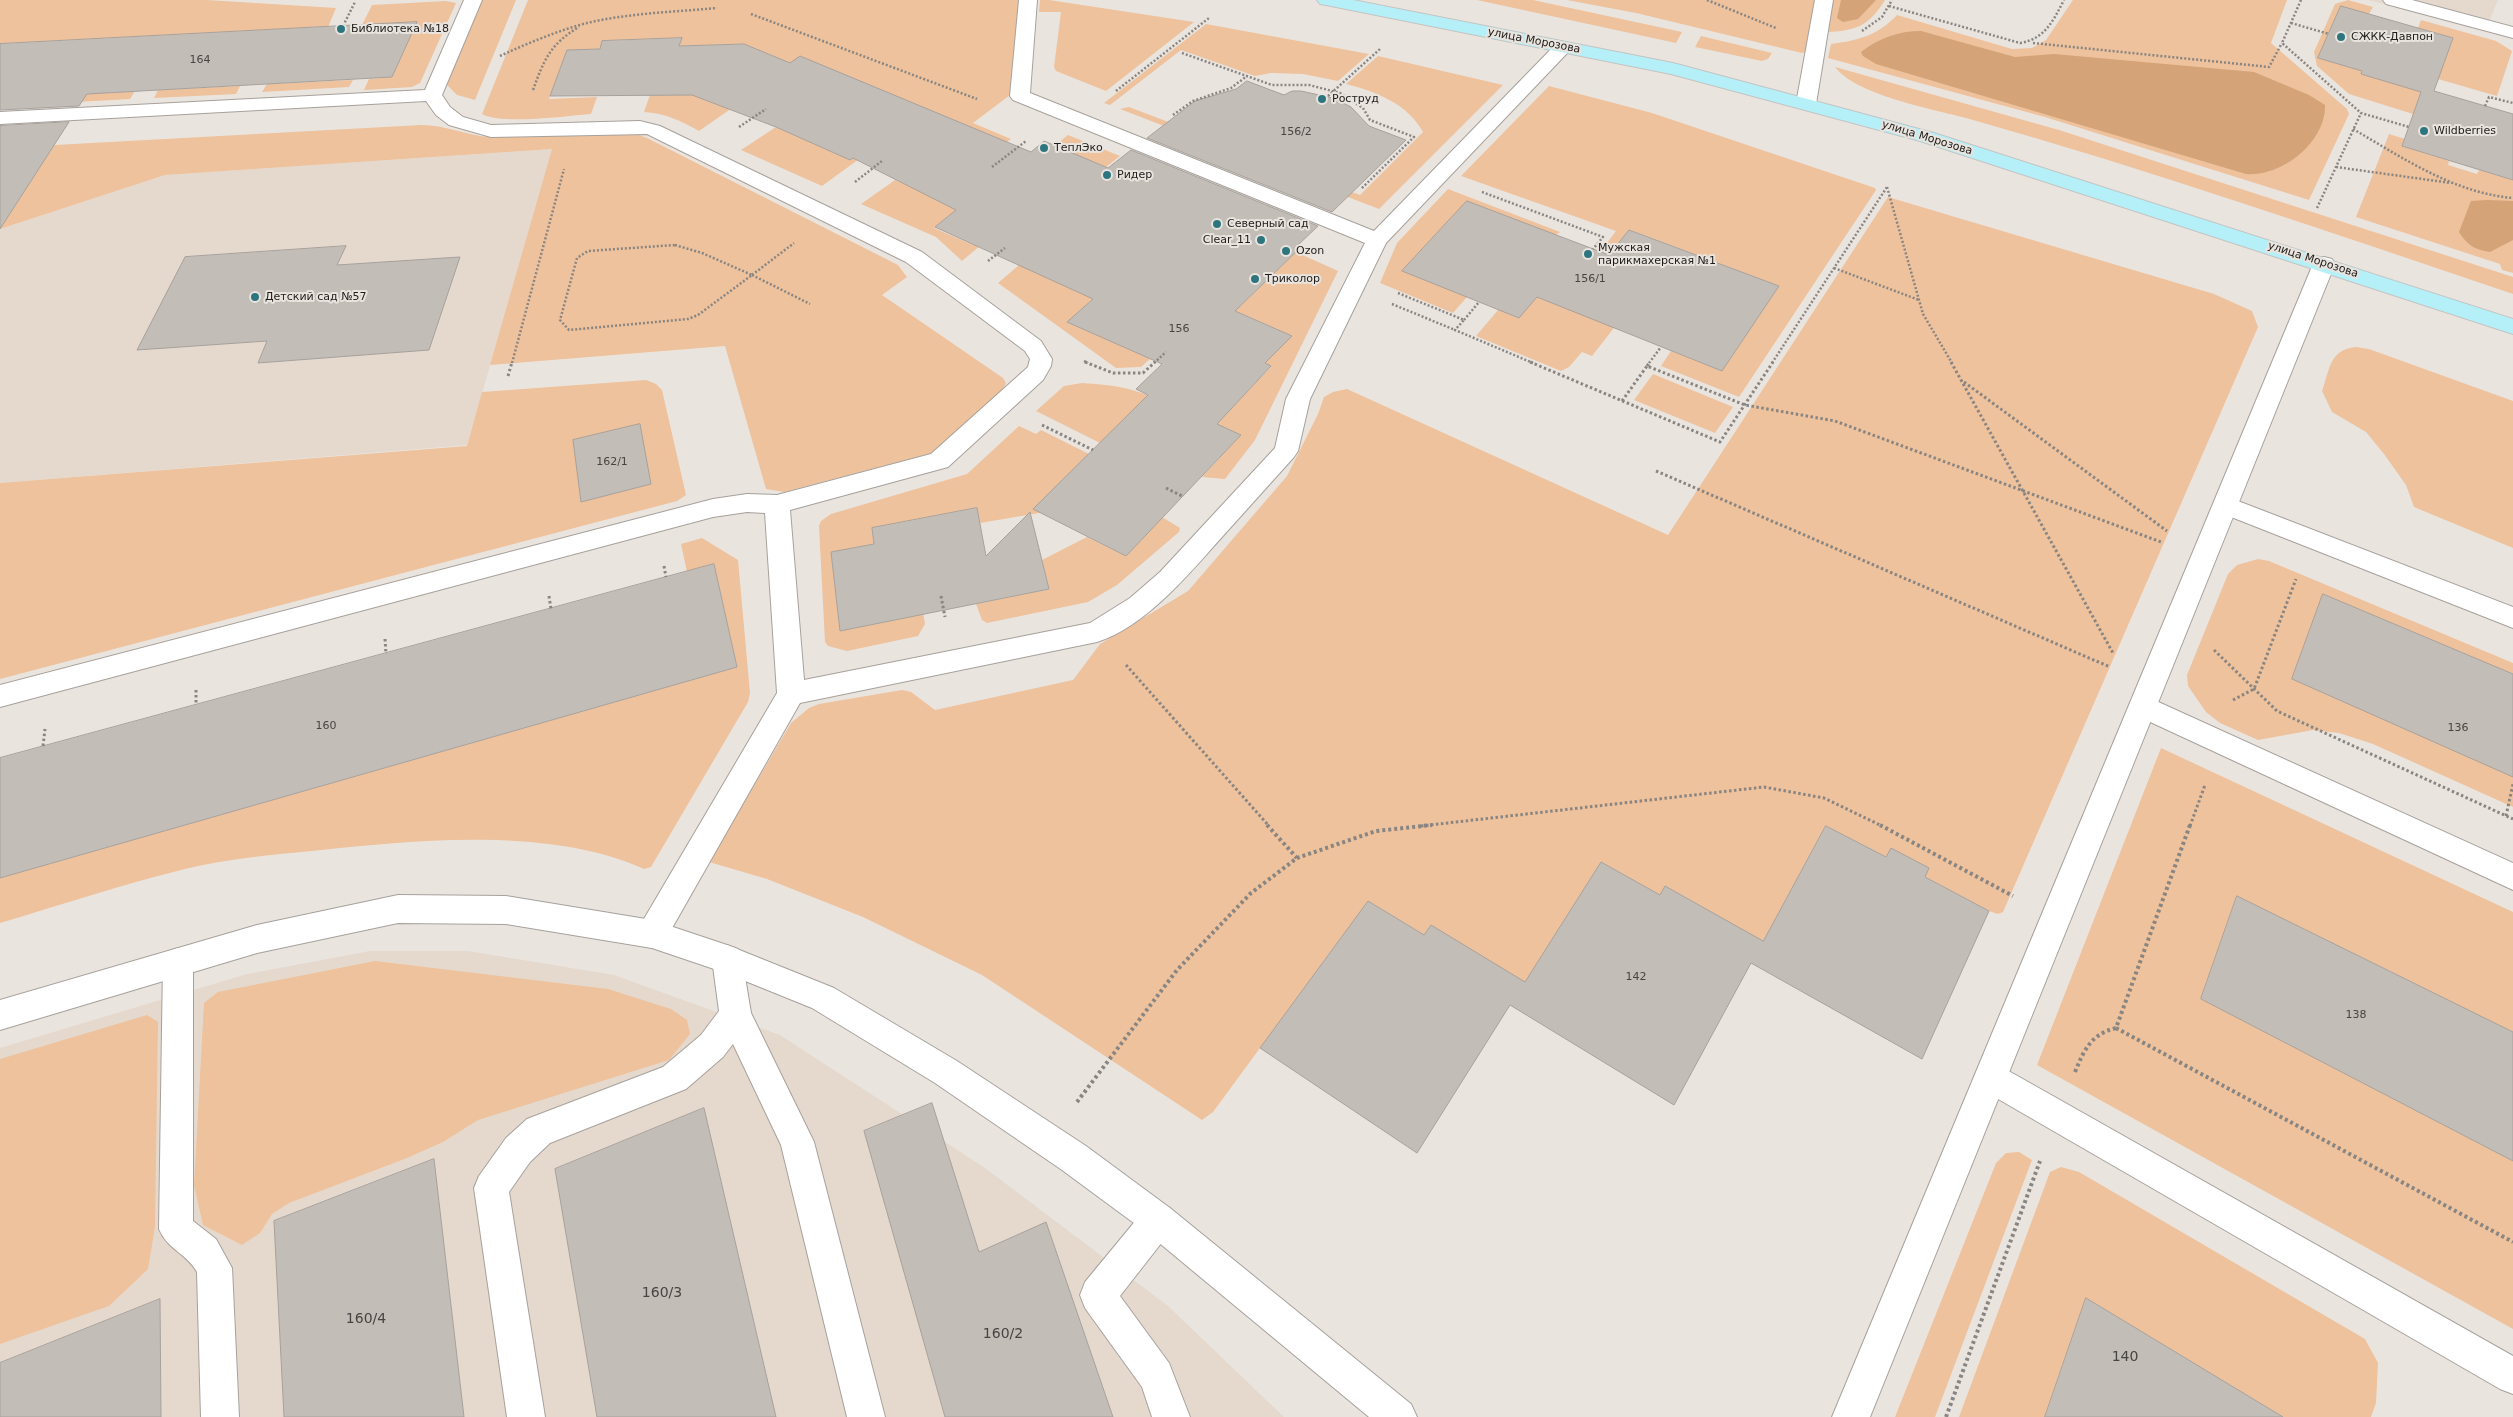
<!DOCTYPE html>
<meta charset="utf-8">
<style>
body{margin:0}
canvas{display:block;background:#eae4df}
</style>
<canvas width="2513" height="1417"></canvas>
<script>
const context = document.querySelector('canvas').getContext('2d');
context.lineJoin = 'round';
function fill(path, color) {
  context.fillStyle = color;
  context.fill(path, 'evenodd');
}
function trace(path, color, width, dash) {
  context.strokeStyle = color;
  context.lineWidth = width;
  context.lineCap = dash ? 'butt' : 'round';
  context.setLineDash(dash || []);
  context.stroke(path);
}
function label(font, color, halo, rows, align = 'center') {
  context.font = font + ' "DejaVu Sans",sans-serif';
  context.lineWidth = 4;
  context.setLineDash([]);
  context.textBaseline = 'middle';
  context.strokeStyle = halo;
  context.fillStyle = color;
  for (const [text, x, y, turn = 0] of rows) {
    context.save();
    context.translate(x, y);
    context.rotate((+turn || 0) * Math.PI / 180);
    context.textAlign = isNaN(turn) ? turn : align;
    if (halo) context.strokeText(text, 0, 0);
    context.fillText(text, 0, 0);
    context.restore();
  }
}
const built = new Path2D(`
 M2368 0H2498L2489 22 2473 27Z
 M553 149 467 445 0 483V229L165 175Z
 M370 951H468L614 975 780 1035 985 1168 1168 1306 1284 1417H0V1048L247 974Z`);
const green = new Path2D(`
 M0 0H207L336 8 328 27 0 44Z
 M479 0H516L475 100 457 95 446 84Z
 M528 0H1019L1010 95 973 123 1011 139 996 150 744 44 679 46 681 38 603 41 600 49 567 50 549 99 597 97 591 114C566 116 502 125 482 114Z
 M1040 0H1049L1194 22 1106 91 1056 71 1054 67 1061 12H1039Z
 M1477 0H1533L1682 32 1676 43Z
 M1567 0H1816L1806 52 1802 53 1636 13Z
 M1833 0H1885C1869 26 1856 31 1826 32Z
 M2073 0H2287L2271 43 2347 109 2349 114 2309 200 2045 117 1828 58 1831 44C1859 40 1877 36 1897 15L2012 49 2032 48 2046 40Z
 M2348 0 2373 7 2369 14 2361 74 2423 88 2413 114 2349 94 2317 66 2314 52 2335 4Z
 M446 1 456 3 420 83 412 87 364 90 369 79 392 77 417 22 362 25 372 5Z
 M2421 20 2496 41 2512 51 2497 96 2438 79 2453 38 2418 28Z
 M1206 24 1369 54 1338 81 1303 74 1271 73 1255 76 1181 50 1110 105 1104 103Z
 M1701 36 1772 53 1768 59 1762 61 1695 47Z
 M1378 56 1503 85 1379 209 1120 109 1129 107 1360 195 1423 132C1408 104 1375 91 1346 84Z
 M1835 67 2059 130 2513 277V294C2332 233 2151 170 1966 118 1932 109 1856 95 1835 67Z
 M353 80 349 87 262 92 267 84Z
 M240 86 236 94 154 98 158 90Z
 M1549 86 1652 113 1875 188 1876 190 1739 397 1661 366 1671 351 1722 371 1779 286 1630 230 1609 255 1600 252 1616 231 1461 176Z
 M135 91 130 99 59 103 65 95Z
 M650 95H701L732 108 699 131C681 121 665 113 644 112Z
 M421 125C445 125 465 135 489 137L631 132 647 138 898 265 907 277 882 295 1003 378 1006 383 1002 391 932 453 784 492 766 489 725 346 490 365 552 149 165 175 0 229V148Z
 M776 127 850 160 862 152 866 154 822 186 741 150Z
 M2389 134 2405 139 2402 146 2449 161 2448 165 2477 174 2479 170 2513 180V273L2502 270 2500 264 2356 217Z
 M1068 135 1120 156 1106 167 1054 146Z
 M895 180 935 197 964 204 934 228 973 245 983 238 987 240 962 261 936 237 861 204Z
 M1448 189 1560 232 1467 297 1453 313 1380 283 1397 243Z
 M1888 197 2214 294 2252 311 2258 327 2003 912 1998 914 1989 911 1925 877 1929 868 1891 849 1886 857 1826 826 1758 950 1701 906 1665 886 1660 895 1601 862 1519 992 1431 925 1424 935 1368 901 1213 1112 1202 1120 982 975 863 917 767 879 709 862 791 723 809 708 819 704 902 690 911 692 935 710 1073 680 1100 644 1188 591 1287 476 1318 414 1324 397 1333 392 1347 389 1668 535Z
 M1296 252 1338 271 1255 440 1225 479 1202 477 1241 435 1206 419 1239 400 1271 367 1265 363 1292 336 1235 311Z
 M1019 265 1101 291 1068 322 1150 359 1141 367 1116 368 998 283Z
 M1538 296 1631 306 1592 356 1582 352 1569 367 1561 371 1476 336 1498 310Z
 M2356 347 2369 349 2513 401V548L2414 507 2406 485 2384 454 2366 432 2332 412 2322 391C2330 369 2329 350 2356 347Z
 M1653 374 1733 407 1715 433 1634 400Z
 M646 380 656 384 662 390 686 495 677 501 0 679V483L467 446 482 392Z
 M1082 383C1112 385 1131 387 1159 400L1100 443 1036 411 1064 386Z
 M1019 426 1036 434 1041 430 1089 454 1045 512 980 523 977 508 872 528 874 544 831 552 840 631 905 618 921 600 925 624 918 636 847 651 828 646 825 642 819 526 821 521 831 514 967 474Z
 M1162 517 1180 528 1179 532 1117 585 1088 602 987 623 982 620 976 604 1049 589 1042 560 1087 537 1126 556Z
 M702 538 738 560 750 693 748 702 651 867 644 869C549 826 413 840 312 851 270 855 226 859 185 869 123 884 61 905 0 923V878L737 667 714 564 687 572 681 544Z
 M2258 559 2269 561 2513 663V674L2323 594 2513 777V807L2373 744 2339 733 2313 730 2258 740 2220 723 2206 712 2188 686 2187 675 2228 574 2237 565Z
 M2161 748 2513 912V1032L2237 896 2201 999 2513 1161V1329L2037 1065Z
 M375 961 608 989 671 1009 687 1020 690 1034 669 1060 478 1120 443 1142 407 1158 289 1203 272 1214 260 1233 242 1245 203 1225 194 1185 204 1003 218 992Z
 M147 1015 158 1022 155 1227 148 1269 109 1306 0 1344V1059Z
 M2019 1152 2032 1160 1935 1417H1895L1996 1163 2006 1153Z
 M2061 1167 2079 1172 2365 1339 2378 1363 2376 1403 2371 1417H2283L2086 1298 2045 1417H1959L2050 1172Z`);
const forest = new Path2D(`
 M1841 0H1876L1858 19 1843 22 1837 18Z
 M1921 31 2015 57 2054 54 2254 72 2309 95 2325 105C2326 142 2282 177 2246 174L1876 64 1863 56 1861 52C1879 38 1899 31 1921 31Z
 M2487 200 2513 201V240L2490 252C2475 250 2467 245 2459 232L2471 201Z`);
const building = new Path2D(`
 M2341 6 2453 38 2434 91 2513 114V180L2402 146 2421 92 2361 74 2362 71 2318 58Z
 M417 22 392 77 87 94 79 106 0 110V44Z
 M682 38 679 46 744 44 790 63 800 56 1031 152 1044 141 1108 168 1131 150 1318 226 1297 246 1301 247 1235 311 1292 336 1265 363 1271 366 1217 424 1241 435 1126 556 1033 509 1148 395 1136 389 1162 364 1067 322 1093 299 935 227 956 210 853 158 850 160 776 127 692 95 550 96 567 50 600 49 602 41Z
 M1247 81 1284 95 1292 91H1301L1333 98 1351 107 1369 126 1406 140 1332 212 1147 138 1195 101 1236 89Z
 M69 122 0 229V126Z
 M1467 201 1609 255 1629 230 1779 286 1722 371 1537 297 1519 318 1402 271Z
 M346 246 337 265 460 257 429 350 258 363 267 341 137 350 185 257Z
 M640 424 651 484 581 502 573 440Z
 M977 508 986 556 1030 512 1049 589 840 631 831 552 874 544 872 528Z
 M714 564 737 667 0 878V758Z
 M2323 594 2513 674V777L2292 679Z
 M1826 826 1886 857 1891 848 1929 868 1925 877 1989 911 1922 1059 1751 963 1674 1105 1510 1005 1417 1153 1260 1048 1368 901 1424 935 1431 925 1525 982 1601 862 1660 895 1665 886 1763 941Z
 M2237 896 2513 1032V1161L2201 999Z
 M932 1103 979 1252 1046 1222 1113 1417H945L864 1131Z
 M704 1108 776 1417H597L555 1169Z
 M434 1159 464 1417H284L274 1221Z
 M2086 1298 2283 1417H2045Z
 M160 1299 161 1417H0V1363Z`);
const pathFar2 = new Path2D(`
 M1707 0 1776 28
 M2301 0 2282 43 2361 113 2409 127
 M1889 6 2020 43C2045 39 2053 21 2064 0
 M751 14 977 99
 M2291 23 2329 34
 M343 26 355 2
 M1862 31 1882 17 1892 0
 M2033 43 2269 67 2282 43
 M1182 53 1272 85H1309L1340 93 1363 108 1370 120 1414 137 1361 189
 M500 56C528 43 557 31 587 23 629 13 674 12 717 8
 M533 90C544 60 550 44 579 27
 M1116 91 1209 18
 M1328 96 1380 49
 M2485 106 2489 97 2513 103
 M1173 115 1193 101 1231 88 1247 76
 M739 127 766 109
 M2353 129C2403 158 2454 193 2513 198
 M992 167 1026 141
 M2336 167 2451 183
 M855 182 882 161
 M1887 187 1923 314 1952 363
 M1482 192 1603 237 1593 249
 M2317 208 2361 113
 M675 245 702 253 752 275 698 315 688 319 569 330 560 320 577 258 588 251Z
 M988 261 1005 248
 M1834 268 1919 300
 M752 275 810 304
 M752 275 794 243
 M1398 293 1464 320 1455 330 1533 363
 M1392 304 1455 330
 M1464 320 1479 302
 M1084 361 1088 363
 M512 363 564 169
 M1154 363 1166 352
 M1649 363 1661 347
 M1772 363 1887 187`);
const pathFar1 = new Path2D(`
 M1085 362 1113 373H1143L1155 362
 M1530 362 1720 442 1773 362
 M1951 362 2113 653
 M1647 366 1650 362
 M508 376 512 362
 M1964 382 2167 531
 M1622 401 1647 366 1745 405 1835 421 2161 542
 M1042 425 1093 450
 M1656 471 2110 667
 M1166 488 1182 496
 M664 566 666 577
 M549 596 551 609
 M941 596 945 617
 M385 639 386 654
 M2214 650 2277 711 2513 819
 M1126 665 1269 826
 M196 690V705
 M2233 700 2254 689 2296 579
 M43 746 45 729
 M2506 816 2513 784
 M1421 826 1764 787 1824 798 1882 826
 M2190 826 2205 785`);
const path = new Path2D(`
 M1267 825 1297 858
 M1880 825 2013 896
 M2190 825 2116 1028 2513 1242
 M2075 1072C2084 1050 2091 1034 2116 1028
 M1077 1102 1177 970 1251 893 1297 858 1376 831 1432 825
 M1946 1417 2040 1161`);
const service = new Path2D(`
 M464 0H482L442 95 450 107 463 117 491 125 640 121 660 126 922 252 1041 341 1052 359 1051 366 1043 380 948 467 790 510 804 680 1090 623 1130 598 1160 572 1275 448 1286 399 1365 243 1013 100 1010 96 1019 0H1037L1030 93 1374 231 1557 43H1571L1573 47 1386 243 1310 399 1298 451 1294 457C1270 484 1246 510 1222 537 1189 574 1145 627 1097 642L800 703 663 944 652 948 641 944 637 934 641 924 777 693 765 513 747 512 713 517 0 707V685L713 499 747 494 777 495 931 454 1028 367 1030 359 1025 351 906 262 647 134 491 137 449 125 436 115 426 101 0 124V112L425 90Z
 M1815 0H1833L1816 104 1813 108H1799L1796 104Z
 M2383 0H2412L2513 27V38L2386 4Z
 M2225 496 2513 607V628L2216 511 2213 505 2216 499Z
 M2143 695 2513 863V890L2133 714 2129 706 2133 698Z
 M727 945 738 949 742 959 751 1013 814 1142 885 1417H847L781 1145 733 1044 723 1057 686 1089 550 1143 530 1162 509 1192 545 1417H507L474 1188 479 1176 506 1138 527 1119 663 1067 701 1035 719 1011 712 959 716 949Z
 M178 948 189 952 193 962V1221L216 1239 232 1268 239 1417H201L197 1272C186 1253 168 1250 159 1229L163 962 167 952Z
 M1991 1061 2513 1356V1394L2500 1389 1979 1088 1975 1077 1979 1066Z
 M1158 1203 1170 1208 1175 1220 1170 1232 1120 1296 1169 1363 1190 1417H1152L1142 1387 1085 1308 1080 1295 1085 1282 1146 1208Z`);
const minor = new Path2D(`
 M2324 257 2332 259 2335 264 1870 1417H1832L2313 264 2316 259Z
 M398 895 506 896 652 920 727 945 834 988 957 1061 1086 1146 1170 1208 1411 1404 1417 1417H1369L1146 1232 1062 1170 935 1083 812 1008 723 972 652 948 506 924 398 923 257 953 0 1030V1000L257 925Z`);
const primary = new Path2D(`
 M1317 0H1353L1673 63 1934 133 2513 319V334L1920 141 1671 74 1326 5 1320 4Z`);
const markers = [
 [341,29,5,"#2e767f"],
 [2341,37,5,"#2e767f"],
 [1322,99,5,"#2e767f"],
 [2424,131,5,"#2e767f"],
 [1044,148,5,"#2e767f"],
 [1107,175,5,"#2e767f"],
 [1217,224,5,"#2e767f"],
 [1261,240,5,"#2e767f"],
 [1286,251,5,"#2e767f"],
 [1588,254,5,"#2e767f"],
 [1255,279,5,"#2e767f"],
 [255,297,5,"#2e767f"]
];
const farPoinames = [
 ["Библиотека №18",351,29],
 ["СЖКК-Давпон",2351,37],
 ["Роструд",1332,99],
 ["Wildberries",2434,131],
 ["ТеплЭко",1054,148],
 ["Ридер",1117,175],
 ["Северный сад",1227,224],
 ["Clear_11",1251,240,"right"],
 ["Мужская",1598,248],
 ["парикмахерская №1",1598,261],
 ["Ozon",1296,251],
 ["Триколор",1265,279],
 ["Детский сад №57",265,297]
];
const farStreetnames = [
 ["улица Морозова",1534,41,11],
 ["улица Морозова",1927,138,17],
 ["улица Морозова",2313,260,18]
];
const numberNames = [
 ["164",200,60],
 ["156/2",1296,132],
 ["156/1",1590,279],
 ["156",1179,329],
 ["162/1",612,462],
 ["160",326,726],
 ["136",2458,728],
 ["142",1636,977],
 ["138",2356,1015]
];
const nearNumbernames = [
 ["160/3",662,1293],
 ["160/4",366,1319],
 ["160/2",1003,1334],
 ["140",2125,1357]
];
fill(built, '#e5d9ce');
fill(green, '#eec29c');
fill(forest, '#d4a377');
fill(building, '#c3bdb8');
trace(building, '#a7a19c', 1);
trace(service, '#a7a19c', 2);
trace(minor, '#a7a19c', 2);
trace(primary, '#c4c4c3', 2);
trace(pathFar2, '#898582', 2.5, [2, 2]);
trace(pathFar1, '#898582', 3, [2.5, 2.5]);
trace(path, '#898582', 4, [3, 3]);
fill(service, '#fff');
fill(minor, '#fff');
fill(primary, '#b5eff7');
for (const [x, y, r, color] of markers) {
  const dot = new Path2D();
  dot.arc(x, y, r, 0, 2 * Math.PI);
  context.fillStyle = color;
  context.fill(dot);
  trace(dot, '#eae4df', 2);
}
label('11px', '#1e1c1a', '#eae4df', farPoinames, 'left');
label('11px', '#1e1c1a', '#eae4df', farStreetnames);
label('11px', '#474442', null, numberNames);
label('14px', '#474442', null, nearNumbernames);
</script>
